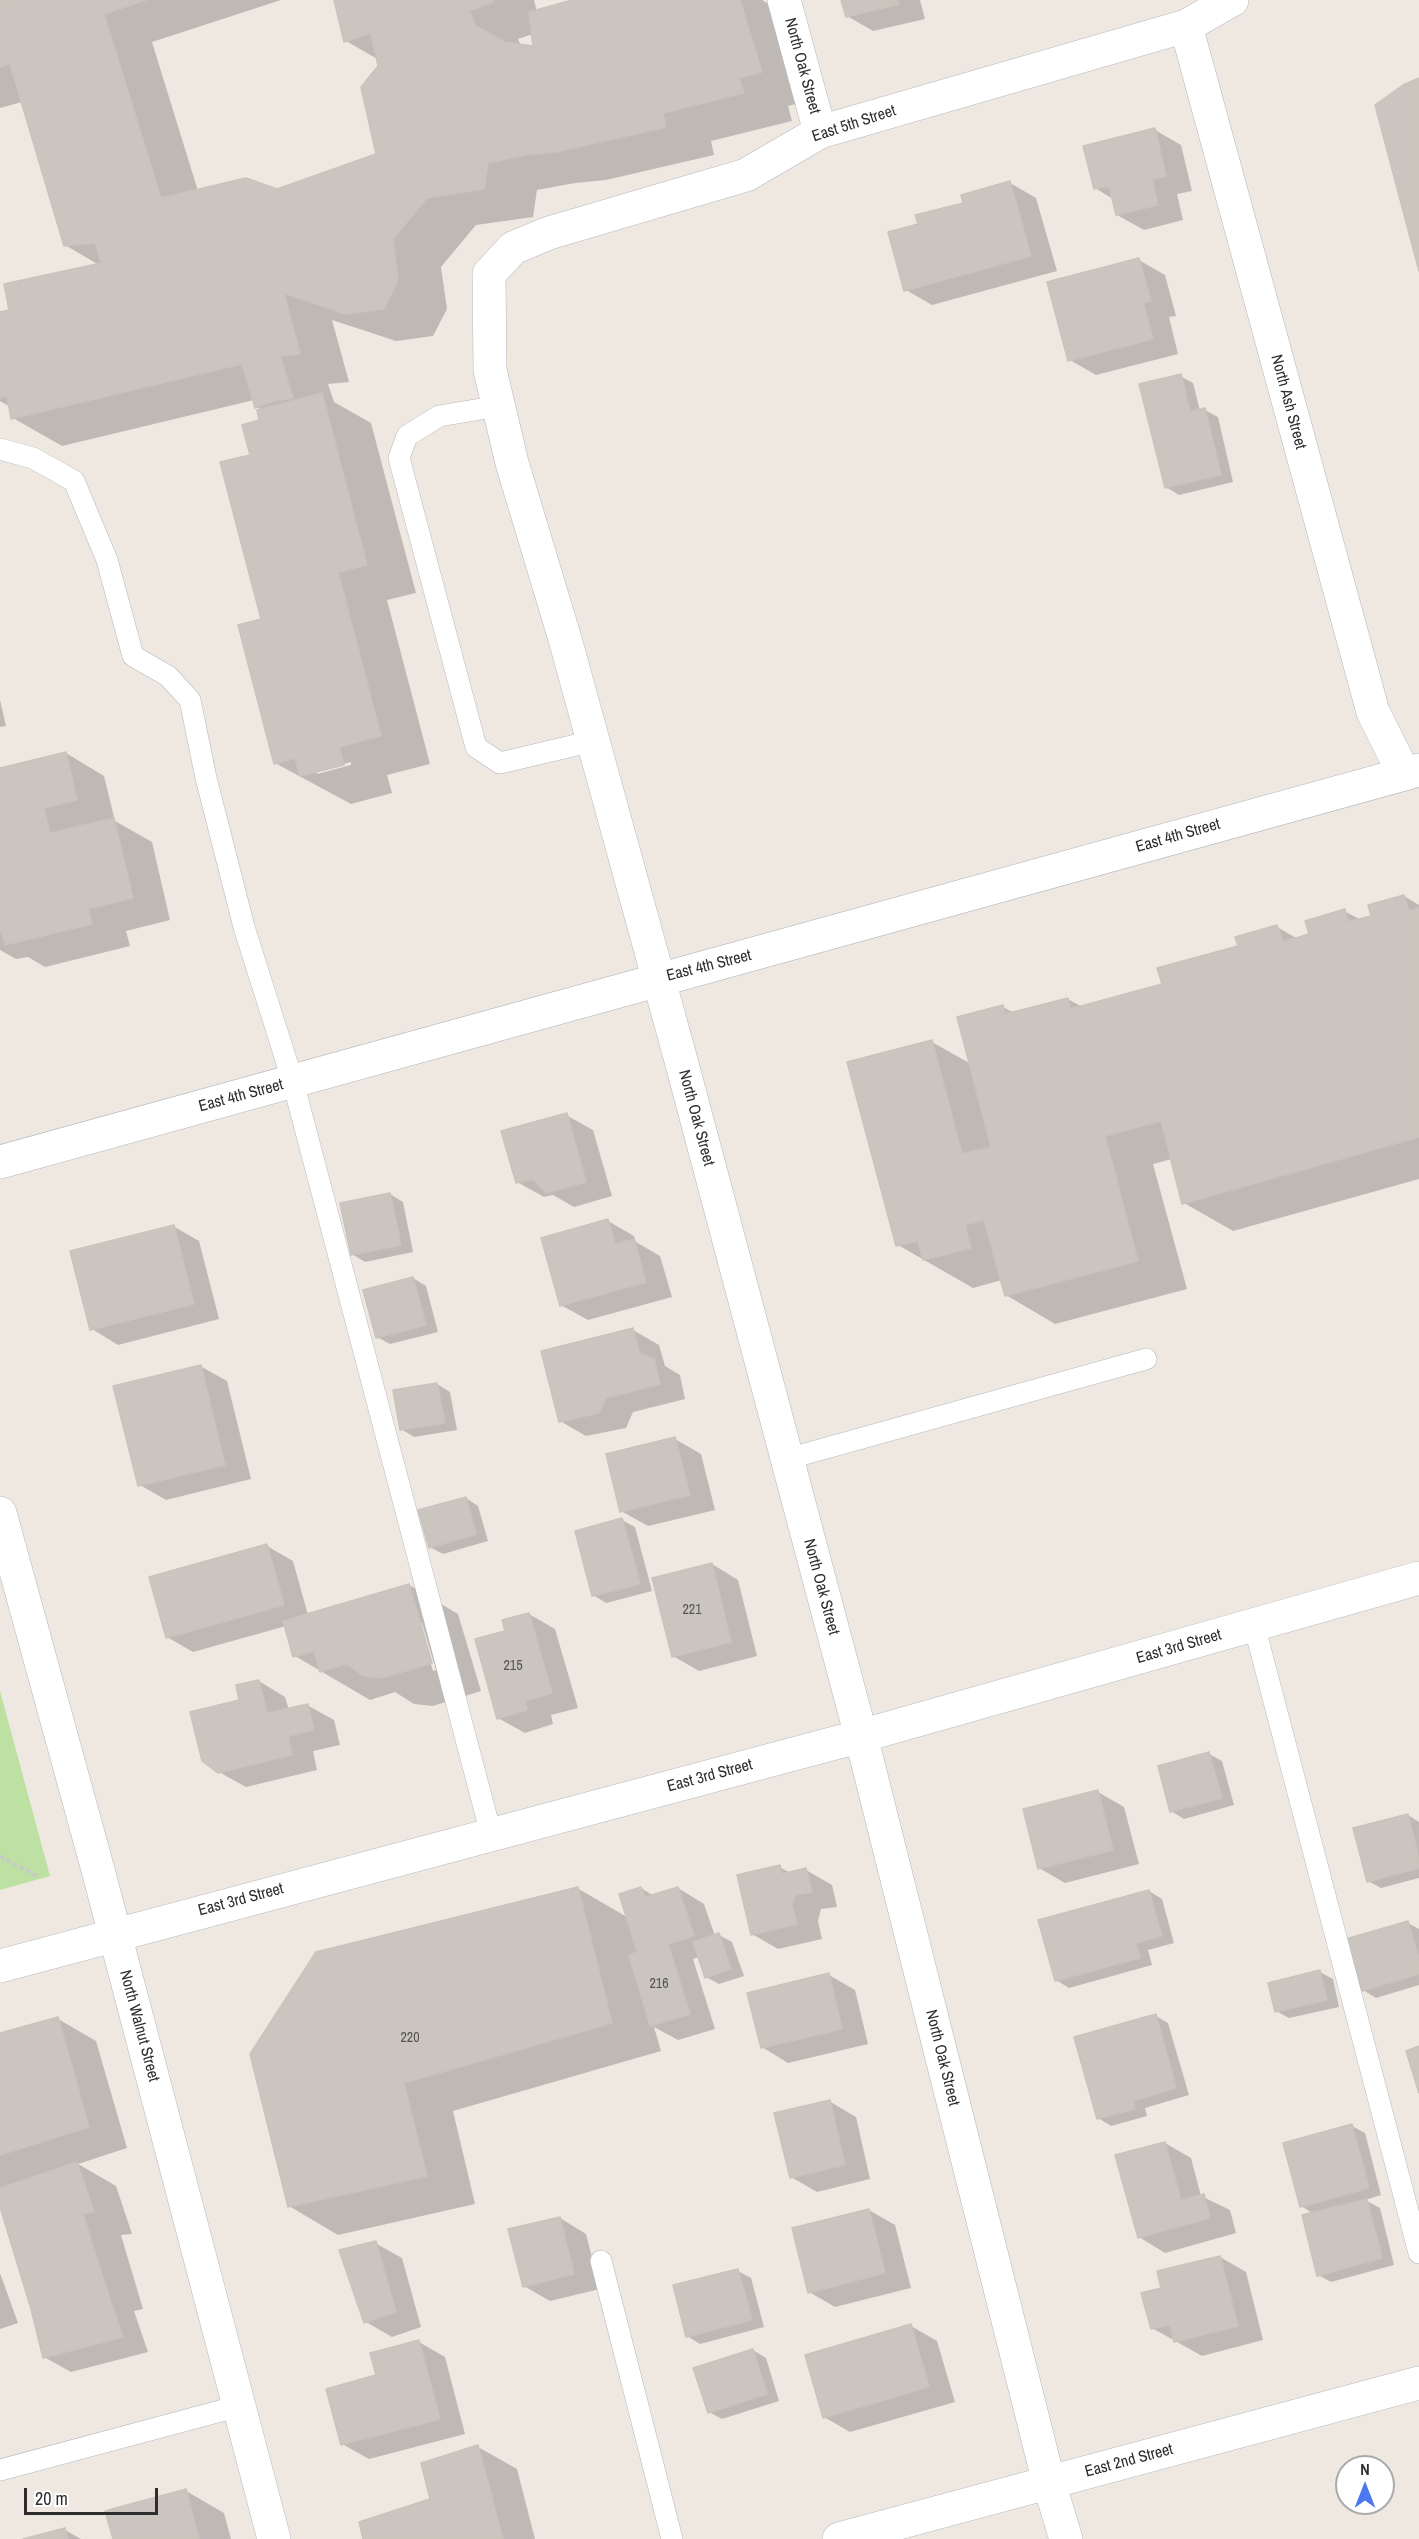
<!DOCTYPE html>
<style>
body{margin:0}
#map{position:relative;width:1419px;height:2539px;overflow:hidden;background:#eee8e1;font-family:"Archivo Narrow",sans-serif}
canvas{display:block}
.north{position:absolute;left:1335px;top:2455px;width:60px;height:60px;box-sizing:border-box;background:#fff;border:2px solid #ababab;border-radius:50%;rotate:0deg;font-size:16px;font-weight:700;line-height:24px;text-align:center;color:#2e2e2e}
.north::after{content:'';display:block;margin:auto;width:21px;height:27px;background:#4c77f0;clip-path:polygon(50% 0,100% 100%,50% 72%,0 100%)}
.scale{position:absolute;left:24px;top:2488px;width:134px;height:27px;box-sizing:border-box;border:3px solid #2e2e2e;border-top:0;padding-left:8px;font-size:18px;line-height:21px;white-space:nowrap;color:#2e2e2e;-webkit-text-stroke:4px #fff;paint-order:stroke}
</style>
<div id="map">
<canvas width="1419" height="2539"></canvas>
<div class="north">N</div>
<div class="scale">20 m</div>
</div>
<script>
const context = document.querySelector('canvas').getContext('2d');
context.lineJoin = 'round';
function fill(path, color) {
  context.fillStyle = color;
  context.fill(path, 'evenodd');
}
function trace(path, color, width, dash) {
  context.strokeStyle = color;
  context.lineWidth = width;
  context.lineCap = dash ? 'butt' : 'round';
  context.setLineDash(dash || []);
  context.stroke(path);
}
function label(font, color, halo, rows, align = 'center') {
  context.font = font + ' "Archivo Narrow",sans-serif';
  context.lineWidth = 5;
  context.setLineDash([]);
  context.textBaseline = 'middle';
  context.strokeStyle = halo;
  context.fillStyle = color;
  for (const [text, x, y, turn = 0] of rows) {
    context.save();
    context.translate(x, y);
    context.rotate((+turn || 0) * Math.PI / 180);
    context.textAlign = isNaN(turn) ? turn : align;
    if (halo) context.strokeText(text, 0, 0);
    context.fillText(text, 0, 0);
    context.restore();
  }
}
const green = new Path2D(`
 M0 1691 50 1876 0 1890Z`);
const shadow = new Path2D(`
 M0 0H281L152 42 198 191H277L377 155 379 60 346 41 335 0H534L537 12 578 0H762L783 12 811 100 788 106 792 121 711 141 714 155 606 180 575 183 537 190 533 217 476 225 441 267 447 309 433 336 396 341 332 320 349 382 328 384 334 402 371 423 416 593 387 600 430 764 387 775 392 793 351 804 275 763 252 456 262 410 256 407 254 400 62 446 13 418 10 407 0 401V314L10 311 99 265 65 245 22 102 0 108ZM533 34 535 48 521 46 518 39ZM351 762V765L317 774V770Z
 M843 0H920L925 19 873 31 847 16Z
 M1155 130 1181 145 1192 191 1177 194 1183 220 1144 230 1117 215 1113 199 1095 188Z
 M1010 183 1036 198 1057 271 932 305 906 290 920 225Z
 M1139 260 1165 275 1176 316 1169 317 1178 354 1096 375 1070 360Z
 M1180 376 1193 383 1200 411 1205 410 1218 417 1233 482 1179 495 1166 487Z
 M0 700 6 726 0 727Z
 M66 753 104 776 115 821 152 842 170 920 126 931 130 946 45 967 28 957 16 959 0 950V769Z
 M1404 896 1419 905V1179L1233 1231 1184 1203 1172 1159 1153 1164 1187 1289 1055 1324 1006 1295 1002 1280 973 1288 898 1245 932 1042 971 1064 1003 1007 1014 1013 1068 999 1082 1007 1164 985 1277 927 1298 939 1311 935 1344 911 1361 920 1373 917Z
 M566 1115 593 1130 612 1196 574 1207 553 1195 544 1197 517 1182Z
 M390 1194 403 1202 413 1252 365 1262 352 1254Z
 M608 1221 634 1236 636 1242 660 1256 672 1297 588 1320 561 1305Z
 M173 1226 199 1241 219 1319 118 1345 92 1329Z
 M413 1278 426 1286 438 1332 390 1344 377 1337Z
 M633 1330 659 1345 665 1366 680 1375 685 1399 633 1412 626 1428 586 1436 560 1421Z
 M200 1366 227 1381 251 1479 166 1500 140 1485Z
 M437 1384 450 1392 457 1430 414 1437 401 1429Z
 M675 1439 701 1454 715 1510 648 1526 621 1511Z
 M466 1498 478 1506 488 1541 443 1554 430 1547Z
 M622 1520 635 1527 652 1591 606 1603 593 1595Z
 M267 1546 293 1561 308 1615 409 1585 458 1614 481 1691 433 1706 414 1704 395 1692 370 1700 295 1656 286 1626 193 1652 167 1637ZM419 1623H422L436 1670 433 1671Z
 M712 1564 738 1580 757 1656 699 1671 673 1656Z
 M529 1614 555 1629 578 1708 551 1715 553 1724 525 1733 498 1718 507 1632Z
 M259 1681 285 1697 289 1710 307 1705 334 1720 340 1745 313 1751 317 1770 246 1787 219 1772 241 1701Z
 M1209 1754 1222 1761 1234 1805 1184 1819 1171 1811Z
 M1098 1792 1124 1807 1139 1864 1065 1883 1039 1868Z
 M1408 1815 1419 1822V1878L1381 1888 1368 1881Z
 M779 1867 791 1873 806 1870 832 1885 837 1907 821 1909 818 1921 822 1939 778 1949 752 1934Z
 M577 1888 627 1917 641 1888 654 1896 678 1888 704 1904 715 1936 719 1935 732 1942 744 1976 719 1984 706 1977 699 1957 693 1959 715 2029 678 2040 654 2027 661 2051 453 2111 475 2204 338 2235 289 2206Z
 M1149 1891 1162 1899 1174 1943 1148 1950 1152 1965 1069 1988 1056 1980Z
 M1408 1923 1419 1929V1985L1376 1998 1363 1990Z
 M1320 1972 1333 1979 1339 2007 1289 2018 1276 2011Z
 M829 1975 855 1990 868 2044 788 2063 762 2047Z
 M1156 2016 1168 2023 1189 2095 1145 2108 1147 2116 1111 2126 1098 2118Z
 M58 2019 96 2041 127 2148 78 2164 116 2186 132 2234 121 2235 143 2309 134 2311 148 2352 71 2372 44 2357 33 2310 0 2202V2034Z
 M829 2101 856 2117 870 2179 817 2192 791 2177Z
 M1352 2126 1365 2133 1381 2195 1365 2200 1380 2208 1394 2265 1331 2282 1318 2275 1314 2214 1301 2206Z
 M1165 2143 1191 2158 1201 2196 1230 2210 1236 2233 1165 2253 1139 2237Z
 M869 2210 895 2225 911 2288 835 2307 809 2292Z
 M560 2218 586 2234 600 2289 550 2301 524 2286Z
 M375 2243 402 2258 421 2327 392 2337 366 2322Z
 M1220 2257 1246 2272 1263 2340 1202 2356 1152 2328 1163 2289Z
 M738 2271 751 2278 764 2327 700 2344 687 2336Z
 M0 2273 18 2323 0 2329Z
 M911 2326 937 2341 955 2402 850 2432 824 2417Z
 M419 2342 445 2357 465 2434 369 2459 342 2444 378 2376Z
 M753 2350 766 2358 779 2401 722 2419 709 2412Z
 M478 2447 517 2469 535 2539H364L431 2500Z
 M186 2491 224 2513 231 2539H114Z
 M65 2530 81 2539H29Z`);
const building = new Path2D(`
 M0 0H146L104 14 161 198 167 237 101 263 95 243 64 246 10 64 0 67Z
 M334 0H493V2L469 11 476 26 505 42 533 46 529 12 572 0H740L762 72 739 78 744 93 663 113 666 127 556 152 525 155 488 163 484 189 427 198 393 239 398 280 384 309 345 314 284 293 300 354 280 356 293 398 271 402 255 408 242 364 11 419 7 396 0 398V312L9 310 4 284 101 263 167 237 161 198 246 178 277 189 376 154 361 87 378 66 371 33 344 42Z
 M841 0H898L899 4 846 17Z
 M1419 78V271L1375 105 1403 85Z
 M1155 128 1166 176 1152 180 1158 205 1116 215 1109 186 1094 189 1083 146Z
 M1010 181 1031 256 904 291 888 232 918 224 915 215 963 203 961 195Z
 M1139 258 1151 301 1143 303 1153 339 1068 361 1047 282Z
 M1181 374 1190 412 1205 408 1221 475 1165 488 1139 384Z
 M322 393 367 565 338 572 381 736 339 747 344 765 300 776 295 758 274 764 238 625 261 619 220 462 250 455 242 425 259 420 257 410Z
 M66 752 77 800 44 808 50 833 114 818 133 898 88 909 92 924 5 945 2 932H0V768Z
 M1404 895 1409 911 1419 908V1137L1182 1204 1161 1121 1105 1136 1138 1261 1005 1296 984 1220 965 1225 971 1248 923 1260 918 1241 896 1246 847 1062 932 1040 962 1154 991 1147 957 1017 1003 1005 1005 1014 1068 998 1070 1009 1162 984 1157 968 1238 946 1235 937 1277 925 1283 942 1309 934 1305 921 1345 909 1348 922 1371 916 1368 905Z
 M567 1113 586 1182 546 1193 533 1179 516 1183 501 1131Z
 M390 1193 401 1245 351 1255 340 1203Z
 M608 1219 615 1244 634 1239 646 1282 560 1306 541 1238Z
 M174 1225 194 1304 90 1330 70 1251Z
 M413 1277 426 1325 376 1338 363 1290Z
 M633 1328 640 1354 654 1358 660 1384 606 1398 599 1413 559 1422 541 1351Z
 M201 1365 225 1465 138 1486 113 1386Z
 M437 1383 445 1423 400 1430 393 1390Z
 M675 1437 690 1495 620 1512 606 1454Z
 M466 1497 476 1534 429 1548 418 1510Z
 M622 1518 640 1584 592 1596 575 1531Z
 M267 1544 284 1605 166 1638 149 1577Z
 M712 1563 731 1642 672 1657 652 1578Z
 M409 1584 432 1663 382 1678 363 1676 347 1664 320 1672 314 1651 293 1657 283 1621Z
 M529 1613 552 1693 525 1701 527 1710 497 1719 475 1639 505 1631 502 1620Z
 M259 1680 267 1713 308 1704 314 1730 288 1736 292 1755 218 1773 202 1761 190 1712 239 1700 236 1685Z
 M1209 1752 1222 1798 1170 1812 1158 1766Z
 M1098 1790 1113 1850 1038 1869 1023 1809Z
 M1408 1814 1419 1858V1868L1367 1882 1353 1828Z
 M780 1865 782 1874 806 1868 812 1892 795 1895 792 1905 797 1924 751 1935 737 1875Z
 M578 1887 612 2023 404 2083 427 2176 288 2207 250 2054 316 1952Z
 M641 1887 645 1897 678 1887 694 1936 668 1944 690 2014 650 2026 629 1955 637 1952 619 1894Z
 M1149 1890 1162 1936 1136 1943 1140 1958 1055 1981 1038 1920Z
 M1408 1921 1419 1959V1974L1362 1991 1346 1939Z
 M719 1933 731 1969 705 1978 693 1942Z
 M1320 1970 1327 2000 1275 2012 1268 1983Z
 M829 1973 842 2029 761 2048 747 1993Z
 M1156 2014 1176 2088 1133 2101 1135 2109 1097 2119 1074 2037Z
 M58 2017 89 2127 0 2155V2033Z
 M1419 2046V2093L1406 2051Z
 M830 2100 845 2165 790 2178 774 2113Z
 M1352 2124 1369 2188 1300 2207 1283 2143Z
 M1165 2142 1181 2200 1204 2194 1210 2218 1138 2238 1115 2155Z
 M77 2162 94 2212 83 2214 106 2287 31 2309 0 2207V2188Z
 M1367 2199 1382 2258 1317 2276 1302 2215Z
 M869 2209 885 2273 808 2293 792 2228Z
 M560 2217 574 2274 523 2287 508 2229Z
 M376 2241 396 2312 364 2323 339 2250Z
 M1220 2256 1238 2326 1174 2342 1170 2325 1151 2329 1141 2293 1161 2288 1157 2271Z
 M738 2269 752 2320 686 2337 673 2285Z
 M106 2287 123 2337 43 2358 31 2309Z
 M911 2324 929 2387 823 2418 805 2355Z
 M419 2340 440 2419 341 2445 326 2389 376 2375 370 2353Z
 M753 2349 767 2394 708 2413 693 2368Z
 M478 2445 503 2539H363L359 2522 430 2499 421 2463Z
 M186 2489 199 2539H113L105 2511Z
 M65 2528 68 2539H23Z`);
const path = new Path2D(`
 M0 1856 37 1876`);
const service = new Path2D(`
 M499 406 439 416 407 436 399 458 476 747 500 763 593 741
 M0 449 33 458 74 481 107 560 133 656 168 676 190 700 206 778 244 927 293 1082 491 1834
 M787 1459 1146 1359
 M1254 1625 1419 2253
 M601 2261 672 2539
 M0 2470 239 2406`);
const minor = new Path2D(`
 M784 0 820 132
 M1186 26 1373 712 1404 774
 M0 1513 98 1870 274 2539
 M0 1966 861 1736 1419 1578
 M839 2539 1419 2383
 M1066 2539 1049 2483 861 1736 682 1064 565 639 512 463 490 370 489 274 513 248 549 233 746 175 820 132 1186 26 1232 0`);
const tertiary = new Path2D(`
 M0 1162 1419 770`);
const numberNames = [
 ["221",692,1610],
 ["215",513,1666],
 ["216",659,1984],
 ["220",410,2038]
];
const streetNames = [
 ["North Oak Street",802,66,75],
 ["East 5th Street",854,124,-18],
 ["North Ash Street",1288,402,75],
 ["East 4th Street",1178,836,-16],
 ["East 4th Street",709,966,-14],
 ["East 4th Street",241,1096,-15],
 ["North Oak Street",696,1118,75],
 ["North Oak Street",821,1587,75],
 ["East 3rd Street",1179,1647,-16],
 ["East 3rd Street",710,1776,-15],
 ["East 3rd Street",241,1900,-15],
 ["North Walnut Street",139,2026,75],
 ["North Oak Street",942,2058,76],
 ["East 2nd Street",1129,2461,-15]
];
fill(green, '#bce1a2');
fill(shadow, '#0003');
fill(building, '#cac6bf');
trace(building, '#cac3bb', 1.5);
trace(service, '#b5b8c0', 22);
trace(minor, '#b5b8c0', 34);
trace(tertiary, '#b5b8c0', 34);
trace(path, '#c9c9c9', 4, [4.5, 3]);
trace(service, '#fff', 21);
trace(minor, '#fff', 33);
trace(tertiary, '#fff', 33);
label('14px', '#555452', null, numberNames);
label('16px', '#2e2e2e', '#fff', streetNames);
</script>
